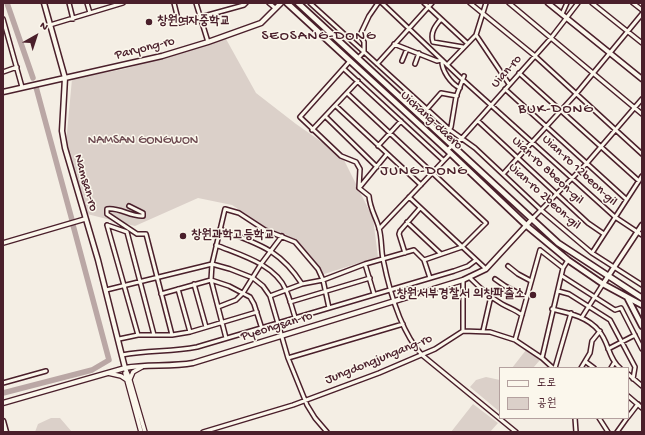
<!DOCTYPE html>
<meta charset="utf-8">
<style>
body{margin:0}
#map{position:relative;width:645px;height:435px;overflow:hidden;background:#f4eee4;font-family:"Gochi Hand","Poor Story",sans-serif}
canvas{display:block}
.frame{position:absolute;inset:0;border:4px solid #4a1f2b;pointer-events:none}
.legend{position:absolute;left:499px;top:367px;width:130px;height:52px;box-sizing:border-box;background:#fbf7ec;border:1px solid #b4a19f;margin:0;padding:5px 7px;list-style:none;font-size:12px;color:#4a1f2b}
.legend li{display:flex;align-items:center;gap:8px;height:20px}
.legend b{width:20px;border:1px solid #b4a19f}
.north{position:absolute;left:16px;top:16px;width:40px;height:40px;-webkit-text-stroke:3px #fbf7ec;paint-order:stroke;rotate:39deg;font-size:11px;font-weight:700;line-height:16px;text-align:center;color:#4a1f2b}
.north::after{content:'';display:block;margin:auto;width:14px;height:18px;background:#4a1f2b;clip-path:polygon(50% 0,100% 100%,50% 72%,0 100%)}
</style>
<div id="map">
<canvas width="645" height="435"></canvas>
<div class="frame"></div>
<ul class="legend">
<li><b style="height:5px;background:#fbf7ec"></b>도로</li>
<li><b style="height:11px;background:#dbd0c9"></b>공원</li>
</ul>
<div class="north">N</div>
</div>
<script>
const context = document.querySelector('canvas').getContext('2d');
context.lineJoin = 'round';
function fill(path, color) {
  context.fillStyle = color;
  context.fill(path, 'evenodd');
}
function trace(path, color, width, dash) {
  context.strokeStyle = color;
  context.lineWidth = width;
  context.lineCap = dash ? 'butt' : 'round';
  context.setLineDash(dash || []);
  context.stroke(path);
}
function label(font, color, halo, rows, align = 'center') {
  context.font = font + ' "Gochi Hand","Poor Story",sans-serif';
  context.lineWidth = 3;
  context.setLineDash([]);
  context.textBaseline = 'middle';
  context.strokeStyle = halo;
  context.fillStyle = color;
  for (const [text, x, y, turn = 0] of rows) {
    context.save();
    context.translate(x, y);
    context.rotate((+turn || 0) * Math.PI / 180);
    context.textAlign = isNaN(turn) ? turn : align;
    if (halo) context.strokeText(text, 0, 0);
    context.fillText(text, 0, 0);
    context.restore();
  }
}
const green = new Path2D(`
 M226 39 256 93 296 124 342 156 373 218 378 257 321 275 297 240 267 228 232 205 198 198 135 226 87 214 66 143 72 79 124 69Z
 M526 350 540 360 533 368H512Z
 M486 377 500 380V412L470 387 476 380Z
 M473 404 498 423 490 432H451Z
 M51 418H60L72 432H35L38 424Z`);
const river = new Path2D(`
 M7 3 33 78
 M36 87 72 220
 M3 393 92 370 109 360 73 225`);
const minor = new Path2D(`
 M69 3 73 19
 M87 3 90 13
 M174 3 179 23 244 5 246 3
 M196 3 208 42
 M269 3 275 8
 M310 3 450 130 475 148 541 210 592 253 642 285
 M382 3 463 80 615 217 642 235
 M424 3 467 43
 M470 3 535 56 642 154
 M509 3 642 114
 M592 3 642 43
 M633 3 642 10
 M562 14 567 3
 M3 19 22 87
 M441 19C435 26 430 33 433 42L463 47
 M50 25 123 3
 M476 35 509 84
 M394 44 437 61 442 60C441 70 451 84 460 88
 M358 58 364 52V42L360 35 369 16 378 3
 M350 61 300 117 341 156 356 162 360 169 359 188 369 196C370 209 376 217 379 228 382 238 381 249 383 259 389 289 401 332 422 355L516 432
 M402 61 407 49
 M377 64 432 3
 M415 64 419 53
 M447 65 476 35 486 3
 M344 69 443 160
 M3 72 17 67
 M519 73 639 181
 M505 89 626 199
 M347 93 486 223 462 247 424 260
 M336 106 421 185
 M427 109 441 93 457 96
 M326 117 377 167
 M478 121 588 223 604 234
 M312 130 358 81
 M444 138 451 127 456 97 464 76
 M378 146 401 121
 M447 150 462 138 551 38 578 3
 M503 174 576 94 642 14
 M359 188 387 154
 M409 197 486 269
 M129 206 143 213V216C131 217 119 207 107 209V214L137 234H146L172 335
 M533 218 587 163 642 99
 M407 222 441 254
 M107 225 127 232 154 335
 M107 225 138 335
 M220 229C257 244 279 248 302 284
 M379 229 451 153
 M216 245C240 255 275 264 286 290 290 299 292 308 295 317
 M405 253 399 234 400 231 420 208
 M592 253 642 176
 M365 264 374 294
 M508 266 518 274 531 281
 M562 276 615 310 621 308 642 349
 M469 277C479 287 490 297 502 304 509 308 516 310 522 315
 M495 279 505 286 526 297
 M194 284 206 327
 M178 289 190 332
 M106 290 212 264 230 269 253 278 263 286 270 296 288 358 307 405 315 418 327 432
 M558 291 569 294 610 320 635 367 633 379
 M161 294 211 280 229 286 250 297 254 304 262 329
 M270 296 302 284 323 280 365 264 414 250 424 260 430 278
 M290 302 370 278
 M218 307 236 300 243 293 261 264 282 236
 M552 309C569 313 588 317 599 331 609 342 608 358 620 368
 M582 317 603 284
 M463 331V280
 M483 331 491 296
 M226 338 211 280 212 264 225 209 239 213 265 230 295 242 318 269 323 280 329 308
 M119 339 138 335H172L190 332 257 312
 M515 340 540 250 563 268 568 260
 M608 349 635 335
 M122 355C148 350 171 352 197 347L454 271 468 266 476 260
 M288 358 403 324
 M542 358 563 268
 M586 362 594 368
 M555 368 571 313
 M581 368 590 353 592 341 600 331
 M611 368 614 363
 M628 374 642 386
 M3 383 46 371
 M628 396 642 408
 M628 417 638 404
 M575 418 576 432
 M599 418 608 432
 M203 432 293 405 379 373 435 349 463 331 490 332 515 340 542 358 553 368
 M617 432 627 418`);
const tertiary = new Path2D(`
 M3 243 85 219
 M125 368 129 377 145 432
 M108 373 121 376 127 380
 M125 373 141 432
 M130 379 133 372 142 367`);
const secondary = new Path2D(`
 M44 3 65 78 62 131 65 148 98 260 125 368
 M548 3 642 79
 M3 92 162 56 208 42 261 23 281 3
 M603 284 642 225
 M3 403 125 368C147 364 170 367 193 363L463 280 486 269 533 218
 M3 421 6 432`);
const primary = new Path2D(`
 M287 3 447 150 527 226 568 260 603 284 642 305
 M298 3 558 243 642 298
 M627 297 642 326`);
const markers = [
 [149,22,4,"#4a1f2b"],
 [183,236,4,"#4a1f2b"],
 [533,295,4,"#4a1f2b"]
];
const poiNames = [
 ["창원여자중학교",157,22],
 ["창원과학고등학교",191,236],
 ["창원서부경찰서 의창파출소",525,295,"right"]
];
const streetNames = [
 ["Paryong-ro",145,49,-14],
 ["Uian-ro",507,72,-48],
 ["Uichang-daero",431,121,43],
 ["Uian-ro 8beon-gil",547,171,43],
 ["Uian-ro 12beon-gil",579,171,43],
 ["Namsan-ro",85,183,74],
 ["Uian-ro 2beon-gil",544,197,42],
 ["Pyeongsan-ro",277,327,-17],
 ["Jungdongjungang-ro",379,360,-22]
];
const parkNames = [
 ["NAMSAN GONGWON",143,141]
];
const quarterNames = [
 ["SEOSANG-DONG",319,37],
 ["BUK-DONG",556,110],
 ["JUNG-DONG",424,172]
];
fill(green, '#dbd0c9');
trace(river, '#baa7a5', 5.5);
trace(minor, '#4a1f2b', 6);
trace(tertiary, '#4a1f2b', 6);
trace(secondary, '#4a1f2b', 7);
trace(primary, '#4a1f2b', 8);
trace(minor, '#fbf7ec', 3);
trace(tertiary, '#fbf7ec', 3.5);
trace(secondary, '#fbf7ec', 4);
trace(primary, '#fbf7ec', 4.5);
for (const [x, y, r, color] of markers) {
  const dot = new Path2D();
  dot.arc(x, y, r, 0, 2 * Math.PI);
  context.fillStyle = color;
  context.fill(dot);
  trace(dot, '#fbf7ec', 1.5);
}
label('bold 13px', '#4a1f2b', '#fbf7ec', poiNames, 'left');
label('13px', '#4a1f2b', '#fbf7ec', streetNames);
label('13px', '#6e4b52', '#fbf7ec', parkNames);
context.letterSpacing = '1px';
label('15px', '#4a1f2b', '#fbf7ec', quarterNames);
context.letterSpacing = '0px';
</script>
